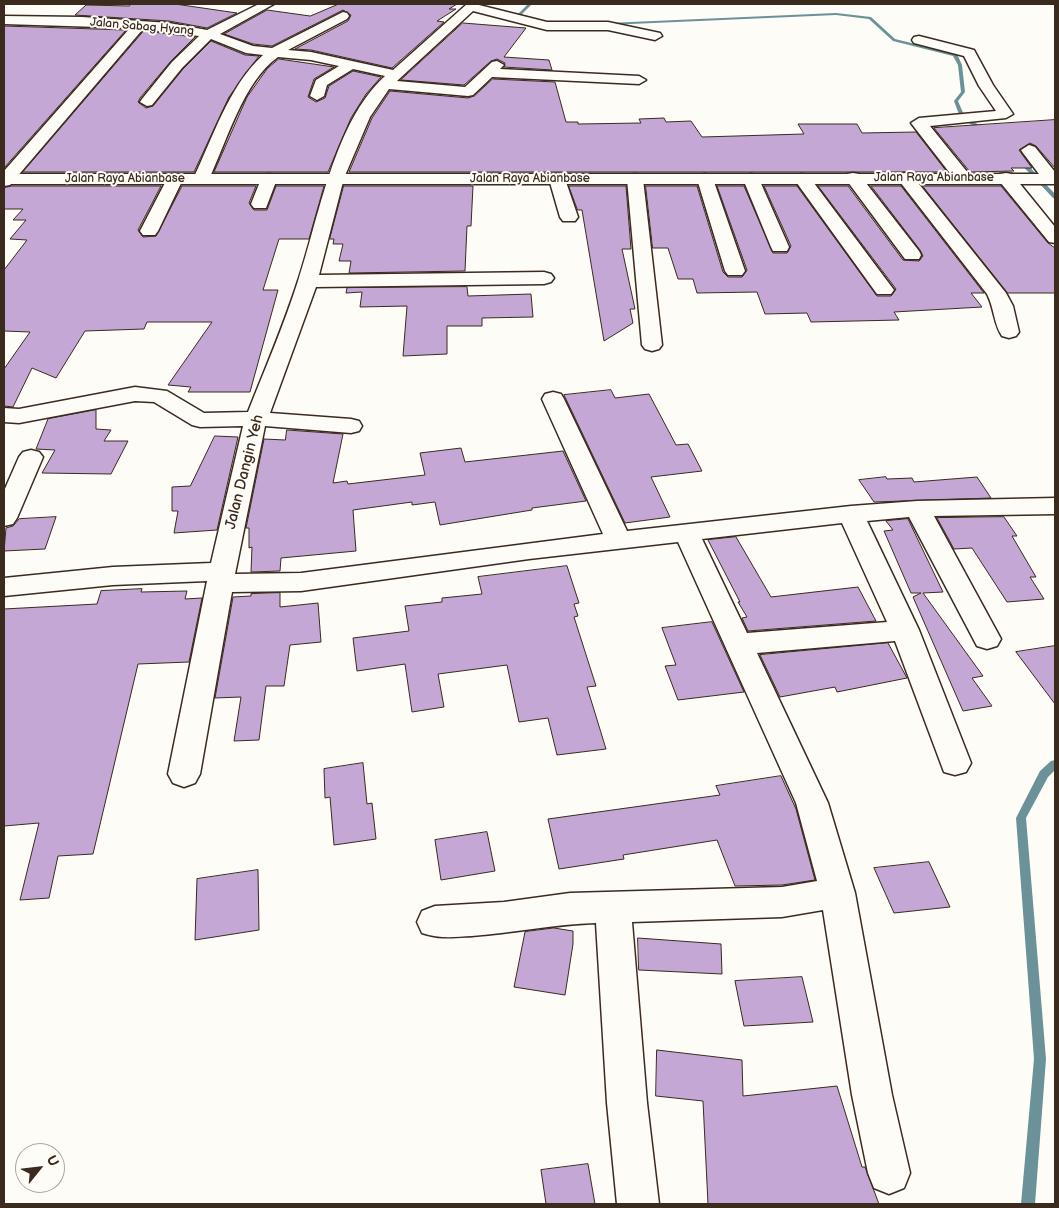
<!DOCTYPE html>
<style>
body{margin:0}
#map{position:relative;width:1059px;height:1208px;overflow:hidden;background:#fdfcf7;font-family:"Balsamiq Sans",sans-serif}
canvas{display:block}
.frame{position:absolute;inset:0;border:5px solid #3b2a1e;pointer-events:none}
.north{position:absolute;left:15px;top:1143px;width:50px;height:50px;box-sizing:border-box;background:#fdfcf7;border:1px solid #afa8a0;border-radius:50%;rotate:61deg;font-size:14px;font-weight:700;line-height:20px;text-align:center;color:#3b2a1e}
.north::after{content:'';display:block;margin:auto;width:18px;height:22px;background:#3b2a1e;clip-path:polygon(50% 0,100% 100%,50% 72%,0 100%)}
</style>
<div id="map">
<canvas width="1059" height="1208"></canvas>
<div class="frame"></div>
<div class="north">U</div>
</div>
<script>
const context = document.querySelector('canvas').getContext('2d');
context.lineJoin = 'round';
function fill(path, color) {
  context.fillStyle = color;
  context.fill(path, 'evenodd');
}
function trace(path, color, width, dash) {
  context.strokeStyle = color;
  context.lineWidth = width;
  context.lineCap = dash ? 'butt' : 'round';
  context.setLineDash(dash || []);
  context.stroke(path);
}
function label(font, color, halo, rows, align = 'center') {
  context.font = font + ' "Balsamiq Sans",sans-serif';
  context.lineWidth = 4;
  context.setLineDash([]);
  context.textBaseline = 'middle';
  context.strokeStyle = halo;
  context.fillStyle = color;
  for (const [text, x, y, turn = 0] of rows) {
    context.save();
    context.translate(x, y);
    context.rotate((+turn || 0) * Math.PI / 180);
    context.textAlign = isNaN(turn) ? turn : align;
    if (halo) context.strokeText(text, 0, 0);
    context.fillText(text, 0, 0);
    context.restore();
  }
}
const stream = new Path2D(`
 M528 4H532L522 14 523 16 529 18 528 20 520 18 518 14Z
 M836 13 871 17 895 39 957 54 962 65 965 92 958 101 964 115 986 130V132H982L960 117 954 101 961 92 958 65 953 56 893 41 869 19 836 15 608 25 606 24 608 23Z
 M1017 158H1021L1055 194V199L1053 198 1017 160Z
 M1055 760V770L1048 777 1026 818 1046 1059 1035 1204H1021L1034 1059 1016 818 1040 771 1051 761Z`);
const building = new Path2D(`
 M131 4H175L237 13 207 28 169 21 75 15 86 5 129 6Z
 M339 4H457L449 9H456L437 21 444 22 392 68 311 50 295 49 348 21 351 15 343 10 272 46 253 44 224 34 267 10 310 16Z
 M463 23 526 28 504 57 549 60 552 70 504 67 505 63 497 59 491 61 464 85 401 80Z
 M4 26 126 30 4 168Z
 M144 31 195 37 171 61 140 98 138 102 146 108 153 106 183 69 211 41 245 55 259 56 229 97 194 172H23Z
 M279 59 334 67 314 79 308 97 316 102 325 98 329 86 353 71 381 77 366 94 351 118 328 172H214L247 97 267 69Z
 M493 79 555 82 566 122H578V124L641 123 639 119 664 118 666 122 691 121 702 137 804 134 798 124H857L862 133 916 132 947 172H349L372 118 390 91 468 98 474 96Z
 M1055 120V168L1036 146 1030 143 1019 150 1032 168H1011L1014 171 970 172 934 128Z
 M12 186H161L138 230 143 237 156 236 182 186H256L249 203 254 210H267L276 186H324L309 239H279L263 290H278L250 392H188L191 387 168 385 212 322H147L144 329 85 331 56 378 32 368 13 407 4 406V369L30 332 4 331V270L27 240 10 239 26 220H13L23 209H4V188Z
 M344 186H473L471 226H467L465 271 349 273 351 261H339L343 244H333L334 239H330Z
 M569 186H626L631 249H622L635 309H630L633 323 604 341 582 210H578Z
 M646 186H697L723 272 728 277H742L747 270 717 186H744L773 253H787L791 246 764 186H797L877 296H891L896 289 818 186H848L903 260 919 261 923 256 920 250 871 186H901L984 293H971L982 307 894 312 899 320 811 322 807 313 765 314 757 292 697 293 693 279H678L668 248H653Z
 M923 186H1001L1048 243 1055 248V293H1008Z
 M467 287 468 296 531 294 533 317 482 318V326H447V354L403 356 407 306 360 307 362 292 346 293 347 288Z
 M611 390 615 398 649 394 676 445 688 444 702 471 651 477 670 517 625 523 564 395Z
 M96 410V429L111 430 104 441H128L111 474 42 473 55 450 36 449 48 419Z
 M287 430 343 434 333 483 347 481 348 484 425 475 420 453 461 448 465 462 563 451 586 501 532 508V510L440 525 435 502 412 505V502L353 510 356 551 281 558 280 571 251 572 252 547 249 548V528H246L264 439 285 440Z
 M215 436 238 437 217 530 174 533 178 511H172V487L190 486Z
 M886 477 887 479 912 478 914 482 977 477 991 498 874 502 859 480Z
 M56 517 45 549 4 551 6 528 13 526 19 519Z
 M1004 517 1017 536H1012L1036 577H1030L1044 599 1007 602 972 548 954 549 937 518Z
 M908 519 943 592 923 593 983 676 972 678 992 706 963 711 913 597 921 593H911L884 531 893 530 886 521Z
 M736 537 771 597 858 587 876 621 748 631 742 618 747 617 738 602H740L708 540Z
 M567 566 579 603 574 604 578 616 574 617 596 686 587 687 606 749 557 755 548 718 519 722 507 665 438 674 444 707 412 712 405 664 357 671 353 638 409 631 405 606 442 602V598L482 594 478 577Z
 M142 589 141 592 187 591 185 599 202 598 189 662 138 664 93 854 58 856 49 898 20 900 39 823 4 826V609L97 604 101 591Z
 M280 593V607L318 603 321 642 290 645 284 686H266L259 740 234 741 241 697 215 698 233 597 251 596V594Z
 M712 622 744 692 678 700 665 666 676 665 662 628Z
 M888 643 907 678 837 692 835 687 780 697 760 655Z
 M1055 646V704L1016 652Z
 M363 763 367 804 372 803 376 839 334 845 330 797 325 798 324 769Z
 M781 776 796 809 815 880 782 885 735 886 717 840 623 855 624 859 559 869 548 819 720 795 716 786Z
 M487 832 495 871 441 880 435 840Z
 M929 862 950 907 894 913 874 868Z
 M258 870 259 930 195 940 197 879Z
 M554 928 573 931V944L565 995 514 987 525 932Z
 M638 938 721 944 722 974 639 970Z
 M802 977 813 1022 744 1026 735 981Z
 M657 1050 742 1060 743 1096 837 1086 862 1167H865L879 1204H708L703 1101 656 1096Z
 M588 1164 595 1204H546L541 1170Z`);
const minor = new Path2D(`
 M259 4H274L220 34 253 46 272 48 343 12 347 13 349 16 347 19 288 50 311 52 393 70 467 4H480L479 5 547 22H608L660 33 662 36 655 40 608 30H547L473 11 397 81 465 87 492 62 497 61 504 65 500 69 639 76 646 80 639 84 492 77 473 95 468 96 389 89 370 117 344 178 319 275 544 272 551 274 554 278 551 282 544 284 316 287 270 413 351 419 359 421 362 426 359 431 351 433 265 426 235 574 301 573 603 534 542 399 545 394 553 392 561 394 564 399 627 531 851 506 917 501 1055 498V514L934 516 1001 639 997 646 987 649 977 646 909 517 867 521 919 630 971 763 966 772 955 775 944 772 895 641 757 653 828 803 855 893 892 1095 910 1173 904 1188 889 1194 874 1188 868 1173 852 1095 823 910 782 917 632 922 647 1103 659 1204H617L607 1103 596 923C555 924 514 933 472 936 455 937 439 939 422 933L417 922 422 911 435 906 504 902 570 893 782 887 817 881 796 803 678 542 529 559 301 591 232 592 200 774 195 783 184 787 173 783 168 774 207 581 113 585 4 596V578L113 567 211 563 243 426 200 427 192 425 154 402 135 401 19 423 4 422V408L19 409 135 387 167 391 204 413 248 412C265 369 284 325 298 281 319 218 334 122 385 76L353 69 327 85 324 96 317 100 310 96 316 80 339 66 311 60 278 57C243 82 227 141 209 179L207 183H195L193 179C213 138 228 87 263 55L246 53 211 39 182 68 152 105 147 106 140 102 142 99 172 62 199 36 143 29 10 185 4 186V171L130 28 4 24V16L82 17 169 23 207 30ZM842 523 887 622 747 633 702 539Z
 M919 36 974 50 993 85 1013 114 1006 118 930 126 968 173 970 177 968 181H956L911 123 919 118 996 111 979 86 964 56 914 43 912 40 914 37Z
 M1029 145 1035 147 1055 172V182H1045L1023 153 1021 150Z
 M853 173 859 174 919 251 921 255 919 259H905L845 178 847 174Z
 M905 173 911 174 1006 293 1013 306 1019 332 1016 336 1009 338 1002 336C994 325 994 307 987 294L897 178 899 174Z
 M1006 173 1012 174 1055 227V243L1049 242 1000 182 998 178 1000 174Z
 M175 174 181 175 183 179 158 231 155 235H143L140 231 167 179 169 175Z
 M269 174 275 175 277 179 266 208H254L251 204 261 179 263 175Z
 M557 174 563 175 565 179 578 217 575 221H563L560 217 549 179 551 175Z
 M635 174 641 175 643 179 662 345 659 349 652 351 645 349 642 345 627 179 629 175Z
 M705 174 711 175 713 179 745 271 742 275H728L725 271 697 179 699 175Z
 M751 174 757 175 759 179 789 247 787 251H773L771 247 743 179 745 175Z
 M802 174 808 175 891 286 894 290 891 294H877L794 179 796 175Z
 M31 450 39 452 43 457 17 518 13 524 4 526V491L19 457 23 452Z`);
const major = new Path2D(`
 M4 174H1055V184H4Z`);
const farStreetnames = [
 ["Jalan Sabag Hyang",142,27,5],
 ["Jalan Raya Abianbase",934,178],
 ["Jalan Raya Abianbase",125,179],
 ["Jalan Raya Abianbase",530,179]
];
const streetNames = [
 ["Jalan Dangin Yeh",245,472,-76]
];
fill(stream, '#6a9298');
fill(building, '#c4a7d4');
trace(building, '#3b2a1e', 1);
trace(minor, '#3b2a1e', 3);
trace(major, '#3b2a1e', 3);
fill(minor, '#fdfcf7');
fill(major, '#fdfcf7');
label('12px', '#3b2a1e', '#fdfcf7', farStreetnames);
label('15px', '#3b2a1e', '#fdfcf7', streetNames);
</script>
